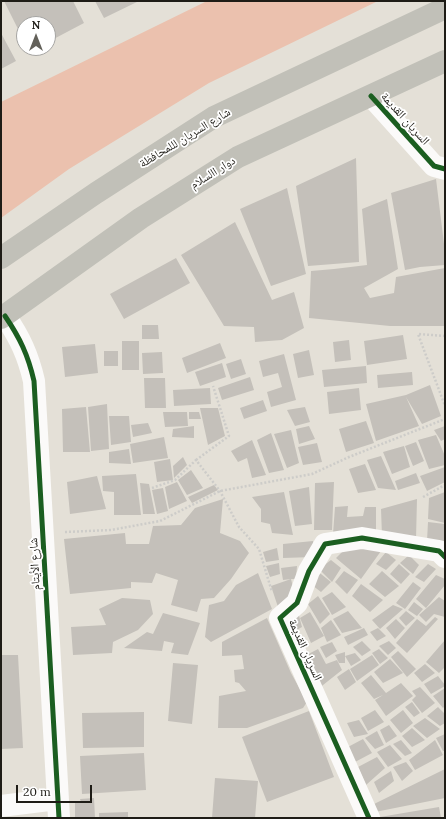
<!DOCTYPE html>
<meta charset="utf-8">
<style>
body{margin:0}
#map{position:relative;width:446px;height:819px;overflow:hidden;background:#e4e0d7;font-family:Lora,serif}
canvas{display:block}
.frame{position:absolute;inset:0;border:2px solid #1e1c16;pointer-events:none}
.north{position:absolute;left:16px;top:16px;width:40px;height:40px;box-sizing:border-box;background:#fff;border:1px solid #a5a4a2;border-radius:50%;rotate:0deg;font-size:11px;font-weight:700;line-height:16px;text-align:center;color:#1e1c16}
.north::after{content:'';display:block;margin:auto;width:14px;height:18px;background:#63615a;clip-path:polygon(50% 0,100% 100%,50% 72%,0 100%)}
.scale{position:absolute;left:16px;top:785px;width:76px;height:18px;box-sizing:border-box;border:2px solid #1e1c16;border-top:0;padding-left:5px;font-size:12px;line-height:14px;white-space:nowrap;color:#1e1c16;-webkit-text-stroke:3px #fff;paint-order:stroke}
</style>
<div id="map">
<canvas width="446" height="819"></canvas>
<div class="frame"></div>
<div class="north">N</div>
<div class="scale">20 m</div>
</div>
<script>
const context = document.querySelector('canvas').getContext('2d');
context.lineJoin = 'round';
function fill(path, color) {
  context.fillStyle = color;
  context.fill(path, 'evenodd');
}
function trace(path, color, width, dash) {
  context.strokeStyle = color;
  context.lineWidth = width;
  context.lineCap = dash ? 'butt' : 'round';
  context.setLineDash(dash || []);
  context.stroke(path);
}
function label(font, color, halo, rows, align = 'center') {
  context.font = font + ' Lora,"Noto Naskh Arabic",serif';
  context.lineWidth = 3.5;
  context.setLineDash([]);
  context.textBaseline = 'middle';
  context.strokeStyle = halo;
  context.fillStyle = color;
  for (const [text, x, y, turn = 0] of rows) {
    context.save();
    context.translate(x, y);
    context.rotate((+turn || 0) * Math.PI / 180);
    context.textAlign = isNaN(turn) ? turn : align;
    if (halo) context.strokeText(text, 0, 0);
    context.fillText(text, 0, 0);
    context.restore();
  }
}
const green = new Path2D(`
 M207 1H378L209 83 69 169 1 218V102Z`);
const building = new Path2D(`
 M4 1H73L84 23 48 42V24H24V41Z
 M95 1H139L104 18Z
 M1 33 16 61 1 69Z
 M356 158 359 262 308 266 296 186Z
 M436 179 445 252V265L420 267 405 270 391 193Z
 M287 188 306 274 271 286 240 209Z
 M387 199 398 269 364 288 370 298 394 293 396 277 445 268V326H390L309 318 311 271 334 269 367 265 362 209Z
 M235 222 272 300 294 292 304 328 282 340 255 342 254 327 224 326 181 255Z
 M176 258 190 283 124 319 110 294Z
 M142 325H158L159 339H142Z
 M403 335 407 359 367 365 364 341Z
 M349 340 351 360 335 362 333 342Z
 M122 341H139V370H122Z
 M220 343 226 358 187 373 182 358Z
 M95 344 98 373 65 377 62 347Z
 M309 350 314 375 298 378 293 354Z
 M104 351H118V366H104Z
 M162 352 163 373 143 374 142 353Z
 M284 354 296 400 271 407 267 392 282 387 278 373 263 377 259 361Z
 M241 359 246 374 231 379 226 364Z
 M222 363 226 377 200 386 195 372Z
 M366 366 367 383 324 387 322 370Z
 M412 372 413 385 378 388 377 375Z
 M250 377 254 390 222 400 218 388Z
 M144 378H165L166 408H145Z
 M430 385 441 416 422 424 406 397 419 426 376 441 366 404 406 395Z
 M210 388 211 404 174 406 173 390Z
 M359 388 361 410 329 414 327 392Z
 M263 400 267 411 244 419 240 408Z
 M107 404 109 449 91 451 88 407Z
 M86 407 90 452H63L62 409Z
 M305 407 310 422 295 426 287 410Z
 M200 408H218L225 436 208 445Z
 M163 412H187L188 426 165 427Z
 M189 412H199L201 419H189Z
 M109 416H129L131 442 111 445Z
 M366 421 374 443 346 452 339 429Z
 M148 423 152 433 133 437 131 425Z
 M194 426V438L172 437 173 429Z
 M309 426 315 439 299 444 296 429Z
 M445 426V439L441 441 434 430Z
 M291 430 299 463 287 468 274 434Z
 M271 433 284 470 269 473 257 440Z
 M436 435 445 456V465L429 469 418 440Z
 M164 437 168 458 133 463 130 444Z
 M252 440 266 475 252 478 247 458 238 462 231 451Z
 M416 442 424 461 413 466 405 446Z
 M317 443 322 462 303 465 298 447Z
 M404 446 410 467 392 474 383 452Z
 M129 449 131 464 109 463V452Z
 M381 456 396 490 378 488 367 460Z
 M183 457 187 465 174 478 173 466Z
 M170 459 173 480 157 482 154 462Z
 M365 464 376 490 358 493 349 469Z
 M445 467V482L427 491 420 476Z
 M191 470 203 488 187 495 178 480Z
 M416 473 420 483 398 490 395 481Z
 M136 474 141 515H114V492L103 491 102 476Z
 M97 476 106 509 70 514 67 482Z
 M177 482 187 501 169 509 165 487Z
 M334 482 332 530H314L315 483Z
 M140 483 149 484 155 514H143Z
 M214 485 218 490 192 503 188 497Z
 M309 487 312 524 295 526 289 491Z
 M163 488 168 511 157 514 152 490Z
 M284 492 293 535 272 533 270 524 261 522V509L252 497Z
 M445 492V523L428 519 429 498Z
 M223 499 220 533 240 541 249 553 231 579 214 598 201 599 197 612 171 605 178 580 156 573 152 583 131 582V588L70 594 64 539 125 533 126 544H149L153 526 181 525 195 508Z
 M417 499 416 539 382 536 381 509Z
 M348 506 347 517 363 516 365 507H376V533L333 534 335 507Z
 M428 522 445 524V545L427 541Z
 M313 541V557L283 558V544Z
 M365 547 381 551 361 579 336 558 345 549Z
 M277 548 279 560 266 562 263 552Z
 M386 552 396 560 386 570 376 564Z
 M409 555 419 565 413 574 400 563Z
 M331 560 341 568 332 582 319 569Z
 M279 563 280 574 270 577 266 566Z
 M399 564 410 574 401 584 390 574Z
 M428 564 436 569 424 582 415 577Z
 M297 566 296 579H291L296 600 278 607 271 586 291 579 283 580 281 568Z
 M316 570 331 582 321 592 308 582Z
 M344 571 358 580 347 594 335 582Z
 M382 571 399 586 385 597 369 584Z
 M258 573 272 609 211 642 205 637 209 605 224 601 236 585Z
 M436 575 445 579V585L426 608 416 599Z
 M413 582 421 588 405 609 396 603Z
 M361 584 383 600 370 612 352 596Z
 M332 592 346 607 332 615 322 598Z
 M318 596 330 614 320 624 308 604Z
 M439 597 445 601V617L434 614 426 622 419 615Z
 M122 598 150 600 153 614 138 630 113 642 112 653 73 655 71 627 106 625 99 609Z
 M414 602 423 609 417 616 408 610Z
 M393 605 403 609 380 629 372 620Z
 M348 611 362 628 342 633 333 619Z
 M406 611 415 618 406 626 399 618Z
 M298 612 302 627 291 633 284 619Z
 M310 612 324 636 311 643 300 618Z
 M163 613 200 623 188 655 171 653 174 643 164 641 162 651 124 648 147 632 153 634Z
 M435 617 438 619 407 653 396 643 417 619 426 626Z
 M267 618 291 673 307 702 303 708 247 728H218L219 696 246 691 239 683 235 682 234 670 244 669 242 655 222 656V642Z
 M396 619 405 628 395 639 386 628Z
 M331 620 341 635 327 642 321 628Z
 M364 628 368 635 348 645 344 637Z
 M378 628 386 636 377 641 370 632Z
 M445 640V667L439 673 426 662Z
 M362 641 371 650 362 656 353 647Z
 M389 641 396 648 388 655 379 646Z
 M332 642 337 651 326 658 320 647Z
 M318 649 326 664 337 660 342 670 318 689 301 658Z
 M379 649 388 658 380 664 372 653Z
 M398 651 416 669 407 677 391 657Z
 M345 652V663H339L335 655Z
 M355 653 361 660 351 666 345 656Z
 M1 655H18L23 748 1 749Z
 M372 655 379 665 357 681 350 669Z
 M390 659 403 673 383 683 374 672Z
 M173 663 198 665 192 724 168 721Z
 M425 664 435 673 422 682 414 673Z
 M349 669 356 682 345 690 337 677Z
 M371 675 386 693 401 683 413 696 386 716 375 700 383 695 374 699 361 683Z
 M438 676 445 685V686L431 694 424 684Z
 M420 687 435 703 422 713 412 700 416 696 412 691Z
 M445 688V706L443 708 433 696Z
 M412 702 420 713 414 717 405 707Z
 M438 707 445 714V723L440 726 427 716Z
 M375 710 384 722 368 731 361 718Z
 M403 710 413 723 401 733 390 720Z
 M309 711 334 777 267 802 242 737Z
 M144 712V747L83 748 82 713Z
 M425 718 440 729 427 738 413 726Z
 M359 720 368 734 354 737 347 723Z
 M389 725 397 736 386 743 380 730Z
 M412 728 425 740 412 747 402 736Z
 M377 731 384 745 375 749 365 738Z
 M445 734V751H443L436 738Z
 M363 739 372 753 355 762 346 748Z
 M401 740 412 753 405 756 393 744Z
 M435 740 443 755 415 770 409 760Z
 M390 745 402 759 388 767 377 752Z
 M144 753 146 790 82 794 80 756Z
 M377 757 385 768 366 785 358 767Z
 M406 762 413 771 402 781 393 767Z
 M445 769V798L375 812 372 805Z
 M391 771 394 781 379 793 374 782Z
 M215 778 258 781 255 818H212Z
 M94 798 95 818H75V802H81L80 799Z
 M439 807 441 818H380V817Z
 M128 812V818H99V813Z`);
const path = new Path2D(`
 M445 336 418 334 445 406
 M196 460 229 436 213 386
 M152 488 175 480 196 460 220 491 239 527 259 549 272 592
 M423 497 445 485
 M65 532 111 530 160 521 220 491 312 474 349 457 445 419`);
const street = new Path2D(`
 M371 96 434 166 445 169
 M5 316C20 338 28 355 34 381L59 818
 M1 806 57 799
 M369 818 280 618 297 603 309 571 325 544 362 538 439 551 445 557`);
const primary = new Path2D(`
 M1 258 96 193 214 117 445 8
 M1 318 141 218 238 157 445 61`);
const cycleway = new Path2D(`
 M371 96 434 166 445 169
 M5 316C20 338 28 355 34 381L59 818
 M369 818 280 618 297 603 309 571 325 544 362 538 439 551 445 557`);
const streetNames = [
 ["السريان القديمة",405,119,48],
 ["شارع السريان لللمحافظة",185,138,-31],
 ["دوار االسلام",213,173,-32],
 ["شارع الأيتام",35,564,-93],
 ["السريان القديمة",305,650,66]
];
fill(green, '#ebc1ae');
fill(building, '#c4c0ba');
trace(path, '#cdccc9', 2.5, [2, 2]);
trace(street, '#fbfaf9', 22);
trace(primary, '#c1c0b8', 22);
trace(cycleway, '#1b5e20', 5);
label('12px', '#1e1c16', '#fff', streetNames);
</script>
